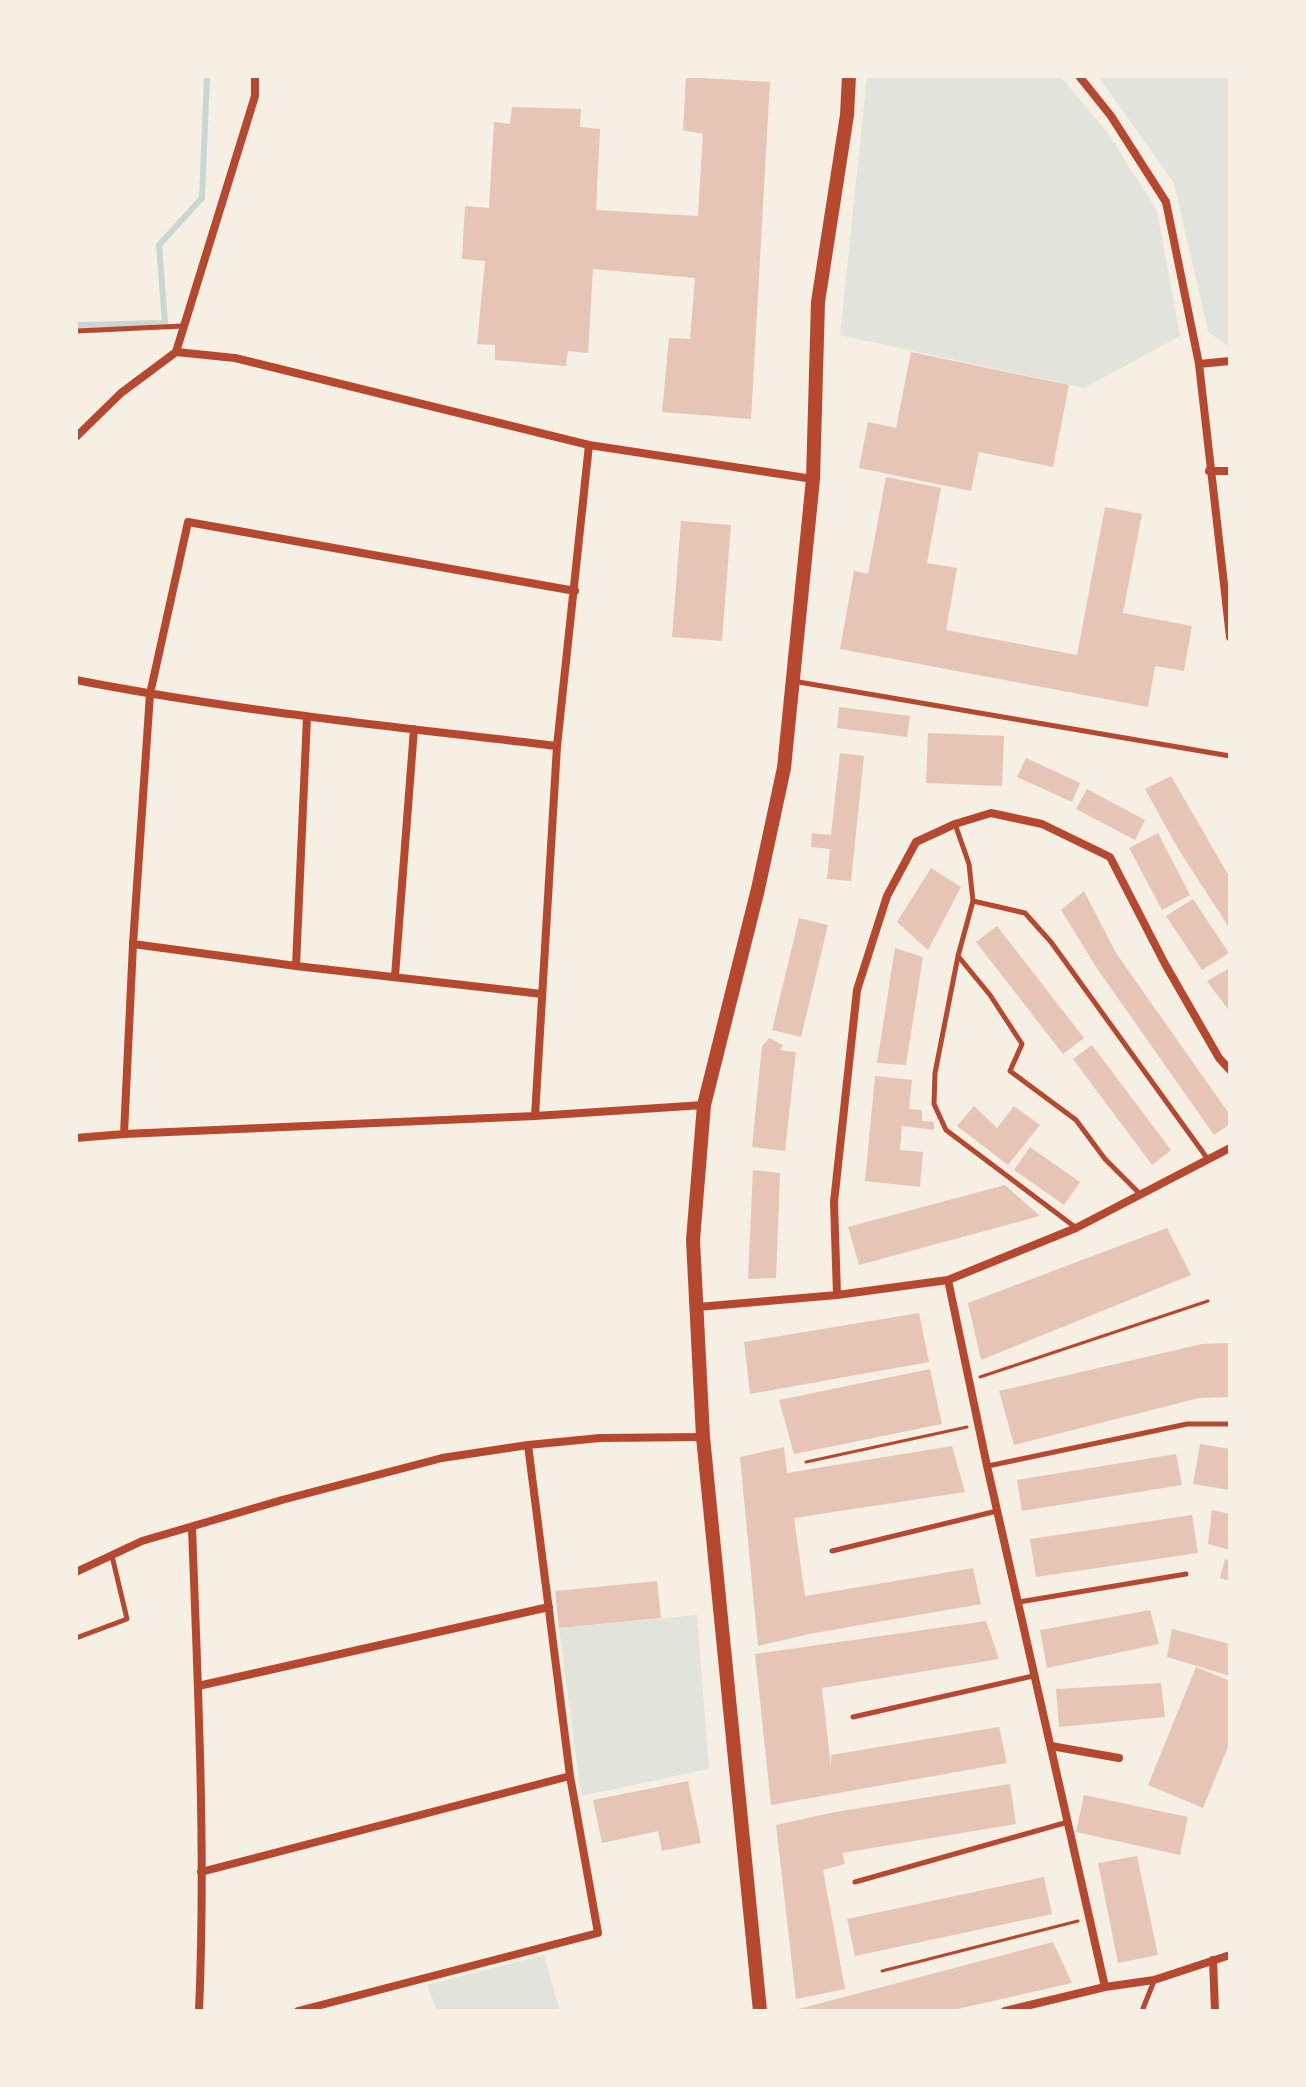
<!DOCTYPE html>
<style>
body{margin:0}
#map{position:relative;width:1306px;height:2087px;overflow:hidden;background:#f6efe4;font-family:"Titillium Web",sans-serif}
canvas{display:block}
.frame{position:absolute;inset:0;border:78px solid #f6efe4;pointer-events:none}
</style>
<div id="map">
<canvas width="1306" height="2087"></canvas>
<div class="frame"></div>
</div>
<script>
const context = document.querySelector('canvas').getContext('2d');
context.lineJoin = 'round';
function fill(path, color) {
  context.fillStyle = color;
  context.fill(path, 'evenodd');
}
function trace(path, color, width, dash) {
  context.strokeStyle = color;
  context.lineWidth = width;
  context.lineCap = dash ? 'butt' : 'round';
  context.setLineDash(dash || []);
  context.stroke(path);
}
const green = new Path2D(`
 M867 76H1060L1108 133 1157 211 1180 336 1084 388 840 335Z
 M1098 76H1230V345H1226L1208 331 1174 183Z
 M697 1615 709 1769 581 1796 559 1628Z
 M544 1955 560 2011H437L427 1985Z`);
const stream = new Path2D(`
 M76 325 165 323 159 245 202 198 207 76`);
const building = new Path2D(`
 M686 77 770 82 751 419 662 412 669 338 690 339 695 278 593 269 588 353 568 351 566 366 495 360V345L477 344 485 261 462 259 465 206 489 208 494 122 510 124 512 107 581 109 580 127 600 129 596 210 698 216 703 134 683 130Z
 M911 352 1069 385 1053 467 979 452 971 491 859 468 868 422 896 428Z
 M886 477 941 488 927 563 957 568 946 630 1077 655 1105 507 1142 514 1123 613 1192 626 1184 671 1155 666 1148 707 840 649 854 571 868 574Z
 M681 521 731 525 722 641 672 637Z
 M839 707 910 716 907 737 837 728Z
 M928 733 1004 736 1002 786 926 783Z
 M840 753 864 756 851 881 827 879 830 849 811 847 812 833 831 835Z
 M1026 758 1080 783 1072 802 1017 777Z
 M1171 776 1230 878V929L1177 847 1145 789Z
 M1087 789 1145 820 1135 840 1076 809Z
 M1158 833 1190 895 1162 910 1129 848Z
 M931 868 961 887 928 950 897 922Z
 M1084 891 1116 953 1230 1115V1124L1214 1135 1096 967 1061 910Z
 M1193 899 1229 953 1202 970 1166 916Z
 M799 918 828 925 801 1037 772 1030Z
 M997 926 1084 1038 1063 1054 976 942Z
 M895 948 923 957 906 1065 877 1063Z
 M1230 968V1012L1207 981Z
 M769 1038 783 1045 780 1050 796 1052 785 1151 752 1147 762 1046Z
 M1092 1045 1171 1150 1152 1165 1073 1059Z
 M875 1076 912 1080 909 1109 922 1110V1121L934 1122V1130L902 1126 900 1150 923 1152 920 1187 865 1181Z
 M974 1106 997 1128 1014 1106 1040 1125 1008 1165 957 1126Z
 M1030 1147 1080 1182 1064 1205 1014 1170Z
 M753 1170 780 1173 776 1278 748 1279Z
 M1005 1185 1040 1216 859 1265 848 1227Z
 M1167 1228 1191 1275 981 1360 968 1303Z
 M919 1313 929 1362 750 1394 744 1342Z
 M1230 1343V1397L1199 1398 1014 1445 999 1391 1202 1344Z
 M930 1369 942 1424 794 1454 779 1400Z
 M1200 1444 1230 1449V1490L1193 1484Z
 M952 1446 965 1492 794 1518 805 1596 973 1568 981 1604 809 1634 758 1646 740 1457 784 1447 787 1473Z
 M1176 1454 1182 1485 1022 1511 1017 1480Z
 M1212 1510 1230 1514V1550L1208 1544Z
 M1192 1515 1198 1553 1036 1577 1030 1539Z
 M1225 1559 1230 1561V1581L1220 1578Z
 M657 1581 661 1618 559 1628 555 1591Z
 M1150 1610 1159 1644 1047 1668 1040 1630Z
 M986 1621 999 1659 822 1688 831 1768V1755L999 1727 1007 1763 771 1805 755 1654Z
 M1172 1629 1230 1644V1676L1167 1657Z
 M1196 1667 1230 1681V1742L1203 1808 1148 1785Z
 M1161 1683 1165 1717 1059 1727 1056 1689Z
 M688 1781 701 1843 662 1851 658 1831 602 1843 593 1800Z
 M1010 1784 1016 1824 842 1853 845 1864 823 1870 845 1989 796 1999 776 1825 835 1812Z
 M1084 1795 1188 1817 1180 1855 1076 1832Z
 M1137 1856 1158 1955 1118 1963 1098 1863Z
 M1044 1877 1052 1914 855 1956 847 1919Z
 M1053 1942 1072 1983 949 2011H791Z`);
const path = new Path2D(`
 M980 1377 1208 1301
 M806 1462 967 1427
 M882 1971 1078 1921`);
const service = new Path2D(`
 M76 331 183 326
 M793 681 1230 756
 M955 824 969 864 973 901 958 956 935 1073 934 1104 946 1130 1075 1227
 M973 901 1025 913 1051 942 1207 1158
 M958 956 990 995 1022 1044 1010 1071 1076 1120 1105 1159 1140 1194
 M988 1466 1187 1424H1230
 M832 1551 997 1511
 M1019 1602 1186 1574
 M76 1638 127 1619 112 1556
 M853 1717 1033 1676
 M855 1882 1068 1822
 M1142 2011 1154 1981`);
const minor = new Path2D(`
 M1079 76 1111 116 1166 202 1199 364 1230 637
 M176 352 255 96V76
 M1199 364 1230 361
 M76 437 121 393 176 352 235 358 589 445 813 479
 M1209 471H1230
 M76 680C235 711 396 727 557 746
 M133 944 296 966 542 994
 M296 966 307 717
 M395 976 414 729
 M535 1116 557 746 589 445
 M124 1134 133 944 150 694 188 522 575 591
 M76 1138 124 1134 535 1116 704 1105
 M948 1280 987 1466 1105 1987
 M837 1295 834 1202 857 990 887 896 916 842 955 824 991 813 1042 824 1110 857 1165 964 1219 1058 1230 1070
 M698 1307 837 1295 948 1280 1076 1228 1230 1148
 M192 1528C198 1689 206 1850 199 2011
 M76 1572 142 1541 282 1500 442 1458 528 1445 600 1438 703 1437
 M198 1686 549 1607
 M1051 1746 1119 1758
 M201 1872 570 1776
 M1213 1960 1215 2011
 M298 2011 598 1933 570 1776 528 1445
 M1005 2011 1105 1987 1154 1980 1230 1955`);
const primary = new Path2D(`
 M760 2011 703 1437 693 1240 704 1105 758 889 784 768 813 479 818 302 847 115 849 76`);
fill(green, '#e2e4dc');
trace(stream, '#c9d6d2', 6);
fill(building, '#e6c5b7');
trace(path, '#b5482f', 3);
trace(service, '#b5482f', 5);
trace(minor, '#b5482f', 8);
trace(primary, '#b5482f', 14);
</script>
